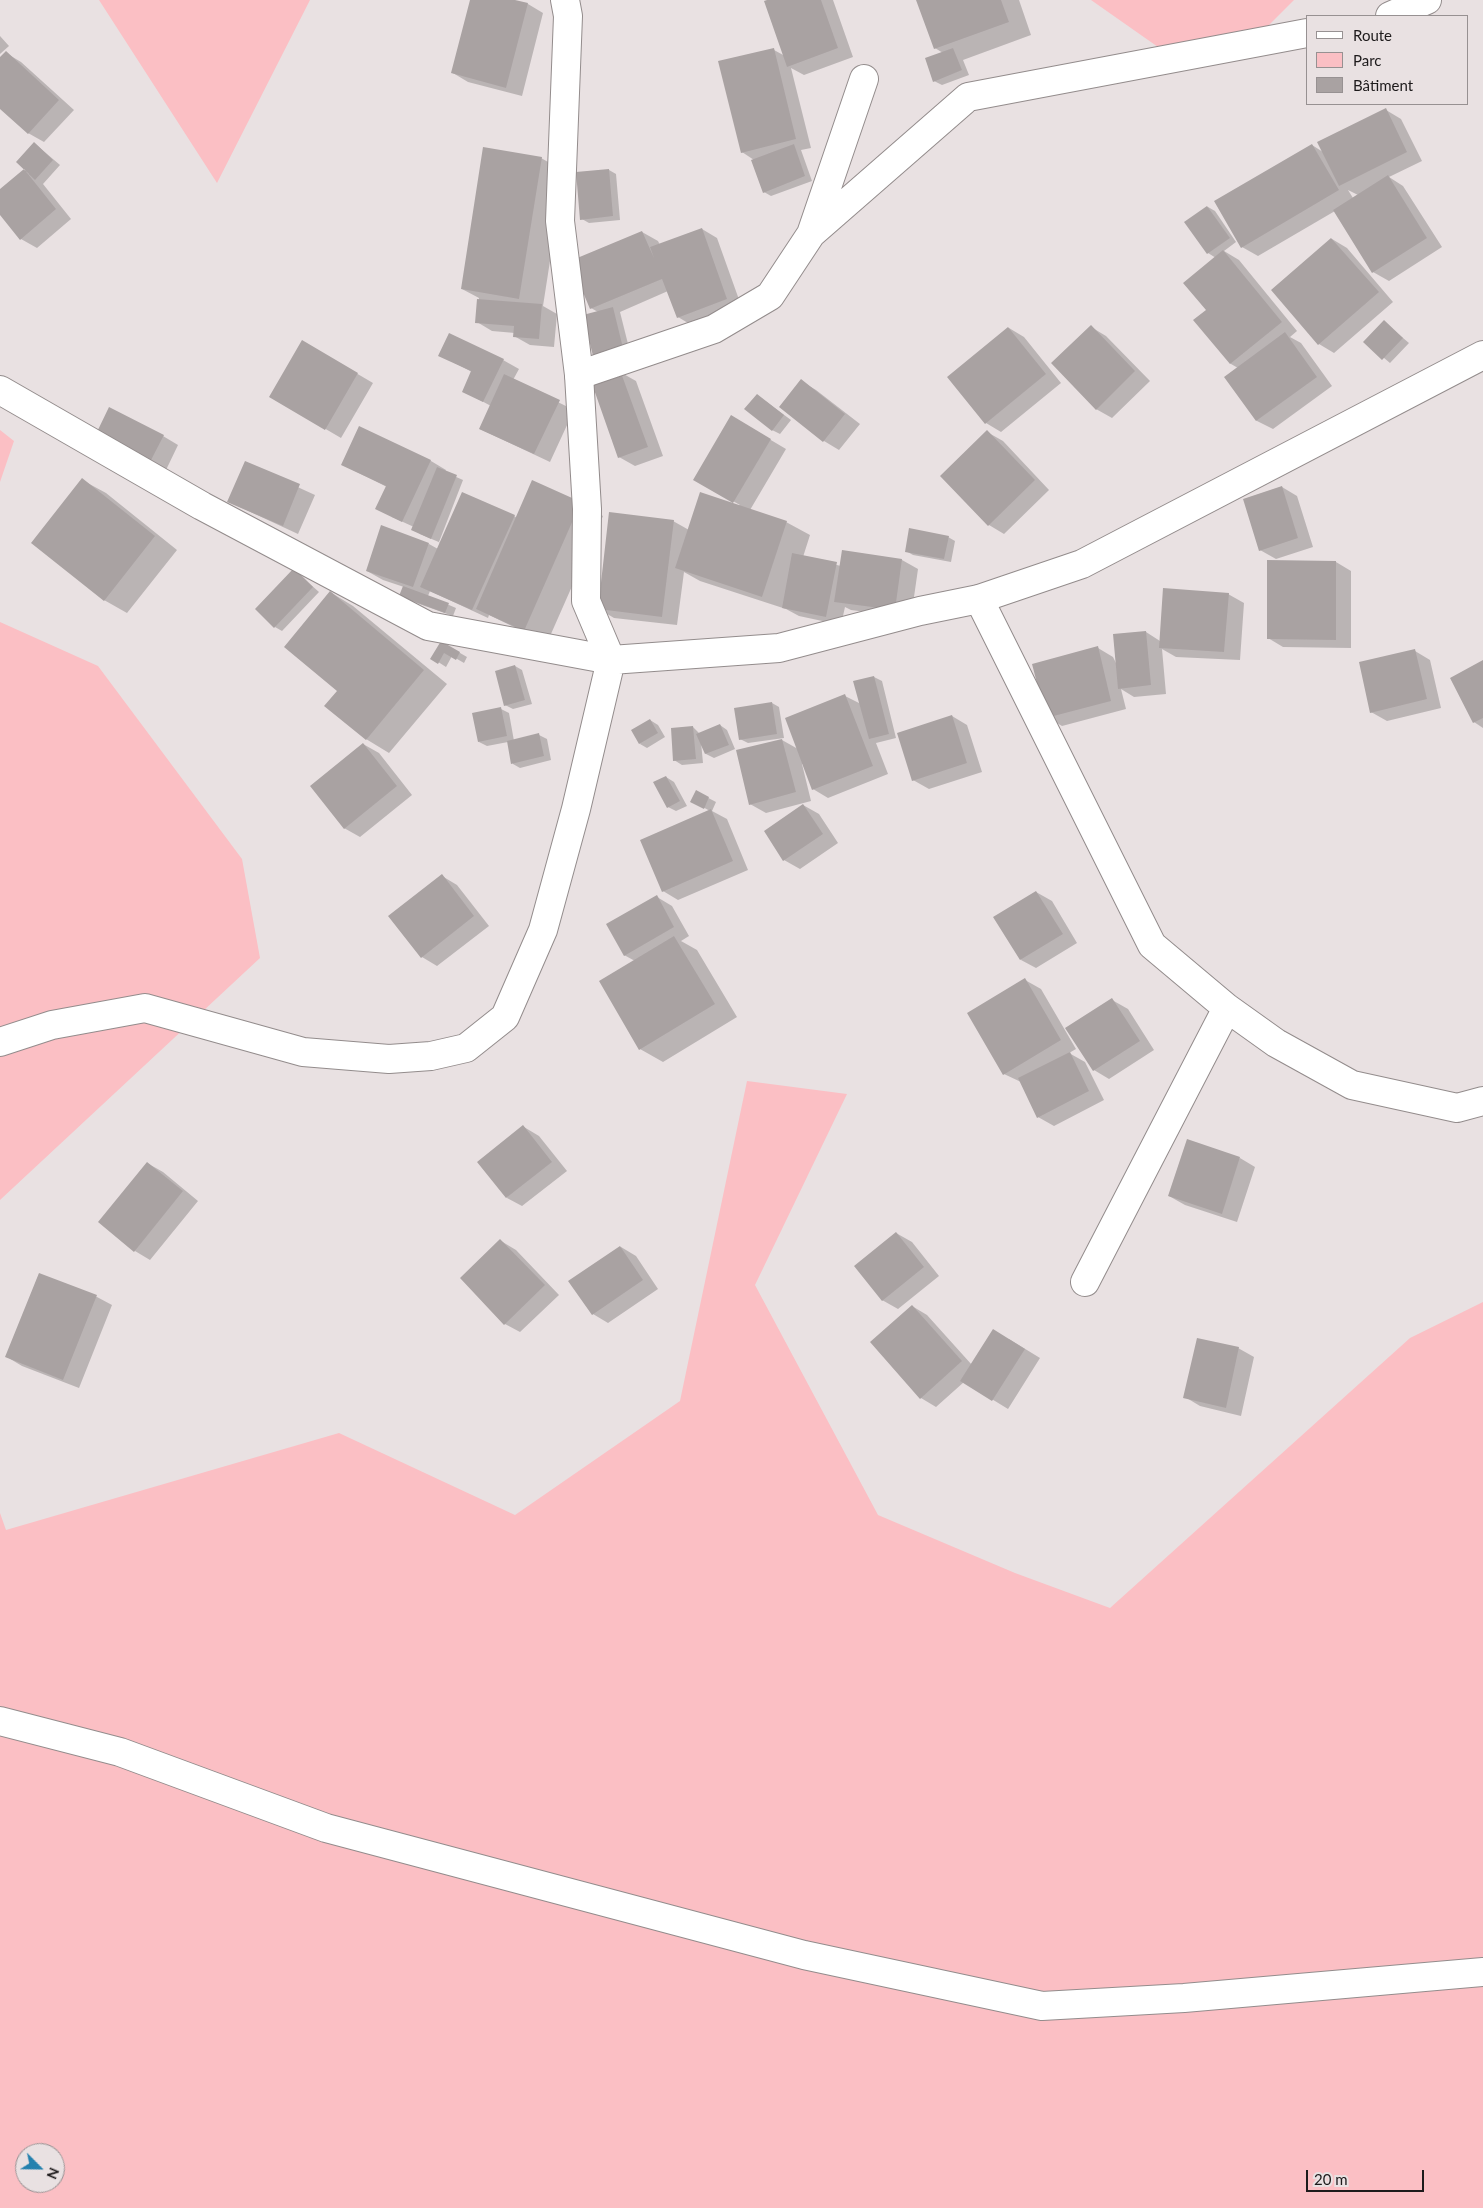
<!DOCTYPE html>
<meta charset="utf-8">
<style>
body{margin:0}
#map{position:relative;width:1483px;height:2208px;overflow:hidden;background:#e9e1e2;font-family:Lato,sans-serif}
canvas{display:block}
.legend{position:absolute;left:1306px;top:15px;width:162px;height:90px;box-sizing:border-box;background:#e9e1e2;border:1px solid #979192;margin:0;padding:6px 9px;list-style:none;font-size:15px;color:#1d1a1b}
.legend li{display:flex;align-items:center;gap:10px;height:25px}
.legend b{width:25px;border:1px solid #979192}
.north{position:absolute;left:15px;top:2143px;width:50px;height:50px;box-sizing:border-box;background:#e9e1e2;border:1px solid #979192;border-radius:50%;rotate:113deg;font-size:14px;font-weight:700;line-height:20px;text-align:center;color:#1d1a1b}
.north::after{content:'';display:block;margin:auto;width:18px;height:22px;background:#2481ae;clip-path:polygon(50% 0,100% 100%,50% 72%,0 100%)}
.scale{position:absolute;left:1306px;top:2170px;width:118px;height:22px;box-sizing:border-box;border:2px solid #1d1a1b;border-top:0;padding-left:6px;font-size:15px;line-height:18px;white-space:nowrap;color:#1d1a1b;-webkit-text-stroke:4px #e9e1e2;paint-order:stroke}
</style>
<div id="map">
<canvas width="1483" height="2208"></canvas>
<ul class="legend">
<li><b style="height:6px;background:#fff"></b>Route</li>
<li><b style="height:14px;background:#fbbfc4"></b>Parc</li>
<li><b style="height:14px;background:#a9a2a2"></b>Bâtiment</li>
</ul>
<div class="north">N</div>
<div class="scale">20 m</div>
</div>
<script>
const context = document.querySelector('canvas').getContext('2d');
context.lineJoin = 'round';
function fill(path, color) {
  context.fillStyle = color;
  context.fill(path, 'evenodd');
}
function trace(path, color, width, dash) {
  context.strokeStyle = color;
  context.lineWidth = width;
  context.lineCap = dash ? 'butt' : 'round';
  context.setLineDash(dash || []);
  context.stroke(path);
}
const green = new Path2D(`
 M99 0H310L217 183Z
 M1091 0H1294L1259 35 1168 54Z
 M0 430 14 441 0 482Z
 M0 622 98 666 242 859 260 958 0 1200Z
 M747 1081 847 1094 755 1285 878 1515 1015 1573 1110 1608 1410 1338 1483 1302V2208H0V1513L6 1530 339 1433 515 1515 680 1401ZM25 2153H55V2183H25Z`);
const shadow = new Path2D(`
 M471 0H510L528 4 543 13 522 96 468 82 453 73Z
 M771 0H833L853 57 804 75 791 68 811 148 801 150 812 181 771 196 764 192 754 160 742 152 774 50 785 56Z
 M917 0H1019L1031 35 963 60 969 75 942 85 934 81 943 53 935 48Z
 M0 36 9 46 0 54Z
 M6 53 21 62 74 110 44 142 28 133 0 108V59Z
 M1386 110 1401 119 1422 161 1389 177 1403 186 1442 247 1389 281 1373 272 1335 211 1258 256 1242 247 1216 202 1312 145 1323 152ZM1348 190 1358 195 1353 198Z
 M34 143 60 165 43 184 71 219 37 248 21 239 0 213V191L24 171 29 174Z
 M541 158 564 171 543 306 557 314 554 347 530 345 514 336 515 333 492 331 477 322 479 298 462 289Z
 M609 170 616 174 620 220 589 223 582 219Z
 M1208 207 1215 211 1236 242 1224 251 1239 260 1297 331 1290 337 1301 343 1332 386 1273 429 1257 421 1226 377 1238 368 1231 364 1195 320 1208 310 1216 258 1208 253Z
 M702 229 717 238 742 308 693 326 678 317 668 291 620 312 630 352 601 359 598 312 591 308 642 232 658 241 660 245Z
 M1332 239 1347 248 1393 302 1334 353 1319 344Z
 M1384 322 1409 343 1390 363 1365 342Z
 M1091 327 1106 336 1150 381 1112 418 1096 409Z
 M1009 328 1024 337 1061 383 1001 432 986 423Z
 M303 342 373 383 341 438 271 397Z
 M439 355 503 360 519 369 513 380 574 410 550 462 480 429 491 406 463 391 472 372Z
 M620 372 636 381 663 456 635 466 619 457Z
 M801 381 816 390 860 424 839 450 824 441 781 407Z
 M764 400 791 420 780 434 772 430Z
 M732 417 786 449 750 510 786 522 810 535 803 557 841 566 843 551 902 560 918 569 911 618 851 610 845 607 841 625 799 616 786 609 700 581 684 572 677 625 614 618 599 609 673 521 689 530 740 505 695 480Z
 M360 428 431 461 446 470 445 472 463 480 439 542H441L514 516 517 518 580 503 603 516 547 643 489 615 488 618 430 591 428 596 456 608 453 616 408 600 401 596 404 587 383 580 367 571 429 544 438 549 441 543 420 534 414 527 392 517 387 487 343 465Z
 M987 432 1003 441 1049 490 1004 534 989 525Z
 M163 436 178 445 166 470 113 442Z
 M245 463 315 495 298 534 229 502Z
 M82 480 106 493 177 550 127 613 104 600Z
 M1282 487 1297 496 1313 547 1276 559 1260 550Z
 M948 537 955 541 951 562 913 555 906 551Z
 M1336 562 1351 571V648L1283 647 1268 638Z
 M294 570 319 592 282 631 275 627Z
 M330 592 353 606 447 684 389 753 366 739 339 691Z
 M1228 594 1244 603 1240 660 1176 657 1162 649 1166 694 1134 697 1121 689 1126 709 1062 726 1047 717 1098 648 1113 657 1117 665 1146 632 1160 641Z
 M441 642 467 657 464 663 452 656 446 667 432 658Z
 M1415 651 1430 660 1441 708 1387 721 1371 712Z
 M1483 662V728L1474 722 1451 679Z
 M515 666 522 670 532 704 513 709 505 705Z
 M874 677 882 681 896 738 876 743 888 774 828 798 813 789 803 764H802L811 801 766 813 750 804 782 740 798 749 845 696 861 704 855 682Z
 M772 703 779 707 784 738 748 743 740 739Z
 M501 709 509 713 514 741 539 735 547 739 551 760 520 768 513 764 508 742 487 746 479 742Z
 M952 716 967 725 982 772 929 789 913 780Z
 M650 720 658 725 665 737 647 748 640 744Z
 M720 725 727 730 735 749 714 758 706 754 701 742 703 763 682 765 674 760 693 727 700 734Z
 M363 744 379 753 412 795 360 837 344 828Z
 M666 777 674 782 687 806 676 811 668 807Z
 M697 792 716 802 712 811 727 819 748 870 678 900 663 891 710 811 692 801Z
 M803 805 819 814 838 843 800 869 784 860Z
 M442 876 457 885 489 926 437 966 422 957Z
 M1036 892 1052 901 1077 943 1036 968 1021 960Z
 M657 897 672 906 689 936 681 941 697 950 737 1017 663 1062 640 1049 635 961 624 955Z
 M1025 980 1041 989 1076 1049 1069 1053 1085 1062 1104 1100 1054 1126 1038 1117 1021 1082 1004 1074Z
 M1112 1000 1128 1009 1154 1050 1109 1079 1094 1070Z
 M524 1127 539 1136 567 1171 522 1206 507 1198Z
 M1240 1158 1255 1167 1237 1222 1185 1205 1169 1196Z
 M147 1163 163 1172 198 1201 150 1260 135 1251Z
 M896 1233 912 1242 939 1276 898 1309 882 1300Z
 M501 1241 516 1250 559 1295 520 1332 505 1324Z
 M621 1247 636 1256 658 1289 608 1323 593 1314Z
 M39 1274 97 1297 112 1305 79 1388 22 1366 7 1357Z
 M912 1306 927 1315 972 1365 1009 1339 1040 1358 1008 1409 964 1382 936 1407 921 1398Z
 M1238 1348 1254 1357 1241 1416 1200 1406 1185 1397Z`);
const building = new Path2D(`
 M470 0H515L528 3 506 88 451 73Z
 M767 0H821L838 48 787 67 764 1Z
 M916 0H1001L1009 22 934 49Z
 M774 48 796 139 741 153 718 61Z
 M953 48 962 70 933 82 925 58Z
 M6 51 59 100 28 134 0 109V57Z
 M1386 108 1407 152 1339 186 1317 142Z
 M34 142 53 160 35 180 16 162Z
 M794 144 805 176 763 193 751 160Z
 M1312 144 1339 190 1241 248 1214 201Z
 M483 147 542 157 519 299 461 289Z
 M24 169 56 209 20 240 0 215V189Z
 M609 169 613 216 580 220 576 172Z
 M1388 175 1427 238 1372 273 1333 210Z
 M1207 206 1230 238 1207 254 1184 222Z
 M702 228 727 299 677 318 662 279 590 309 570 261 642 231 654 258 650 247Z
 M1331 238 1379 292 1318 345 1271 290Z
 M1223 250 1282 322 1230 364 1193 320 1206 310 1183 283Z
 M477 299 542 304 539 339 513 337 514 326 475 323Z
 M613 307 623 348 593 356 583 315Z
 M1384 320 1403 338 1382 360 1363 342Z
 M1091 325 1135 371 1096 410 1051 363Z
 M1008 327 1046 374 985 424 947 377Z
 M1285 332 1317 377 1256 421 1224 377Z
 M449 333 504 359 483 402 462 392 471 371 438 356Z
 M302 340 358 373 325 430 269 397Z
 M620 370 648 447 618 458 591 381Z
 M504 374 560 400 534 454 479 429Z
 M801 379 845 414 823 442 779 407Z
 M757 394 784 415 772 431 744 409Z
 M109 407 164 435 150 462 96 434Z
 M731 415 771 439 733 503 693 480Z
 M359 426 431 460 402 522 375 509 386 486 341 465Z
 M987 430 1035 480 988 526 940 476Z
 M245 461 300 484 283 526 227 502Z
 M437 467 457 475 431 539 411 530Z
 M82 478 155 536 104 601 31 543Z
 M532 480 581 502 524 631 476 609Z
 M1282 486 1298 538 1259 551 1243 499Z
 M462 492 515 515 472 610 420 587Z
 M700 492 787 521 762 597 675 568Z
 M609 512 674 520 662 617 598 609Z
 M381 525 429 543 413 587 366 571Z
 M909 528 949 536 944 559 905 552Z
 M842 550 902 559 895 610 834 602Z
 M792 553 837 562 826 617 782 608Z
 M1267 560 1336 561V640L1267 639Z
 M294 568 313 587 274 628 255 609Z
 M403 586 449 603 445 613 399 596Z
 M1163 588 1229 593 1224 652 1159 648Z
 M330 591 424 670 366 740 324 706 337 691 284 647Z
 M1146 631 1151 685 1118 689 1113 634Z
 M441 641 460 652 456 660 444 653 438 664 430 659Z
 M1098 646 1111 701 1046 718 1032 664Z
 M1415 649 1427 699 1370 713 1359 662Z
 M1483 660V718L1473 723 1450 678Z
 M515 665 525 700 504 706 495 671Z
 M874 676 889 734 869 739 853 681Z
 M845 694 873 766 812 790 785 718Z
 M772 702 777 734 739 740 734 708Z
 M501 707 507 736 478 742 472 713Z
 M952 715 967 763 912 781 897 733Z
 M650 719 658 733 639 744 631 730Z
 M720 724 729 745 705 754 696 734Z
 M693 726 696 759 673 761 671 728Z
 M539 733 544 756 511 764 507 741Z
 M782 739 796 792 749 805 736 750Z
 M363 743 397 786 344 829 310 786Z
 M666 776 680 801 667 808 653 782Z
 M696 790 709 797 704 809 690 802Z
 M803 804 823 834 783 861 764 831Z
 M711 809 733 861 662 892 640 840Z
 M442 874 474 916 421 958 388 916Z
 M1036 891 1063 934 1020 960 993 917Z
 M657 895 674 927 624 956 606 924Z
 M674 936 715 1004 639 1050 599 981Z
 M1025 978 1061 1040 1003 1075 967 1013Z
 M1112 998 1140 1041 1093 1071 1065 1028Z
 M1070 1052 1089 1091 1037 1118 1018 1078Z
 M523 1125 552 1162 506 1198 477 1162Z
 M1187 1139 1240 1157 1222 1214 1168 1196Z
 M147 1162 183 1191 134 1252 98 1222Z
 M896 1232 924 1267 882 1301 854 1266Z
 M500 1239 545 1285 504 1325 460 1278Z
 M620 1246 643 1280 592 1315 568 1281Z
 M39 1273 97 1295 63 1380 5 1357Z
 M912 1305 962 1361 920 1399 870 1342Z
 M993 1329 1025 1349 992 1401 960 1381Z
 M1197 1338 1239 1347 1226 1408 1183 1398Z`);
const street = new Path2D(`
 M1390 16 1427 0
 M811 234 968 97 1307 33
 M579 375 714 329 770 296 811 234 864 79
 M0 390 202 506 428 626 611 660
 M979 599 1152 945 1227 1008 1276 1043 1352 1085 1457 1108 1483 1101
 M1085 1282 1227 1008
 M0 1721 120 1752 326 1828 804 1955 1042 2006 1184 1998 1483 1972`);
const secondary = new Path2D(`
 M611 660 779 648 920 611 979 599 1082 564 1483 355
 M0 1042 52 1025 145 1008 303 1052 389 1059 431 1056 466 1048 505 1017 543 930 576 809 611 660 586 601 587 509 579 375 560 221 568 16 565 0`);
fill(green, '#fbbfc4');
fill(shadow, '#0003');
fill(building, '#a9a2a2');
trace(street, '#938c8c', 30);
trace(secondary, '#938c8c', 30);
trace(street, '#fff', 28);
trace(secondary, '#fff', 28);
</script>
